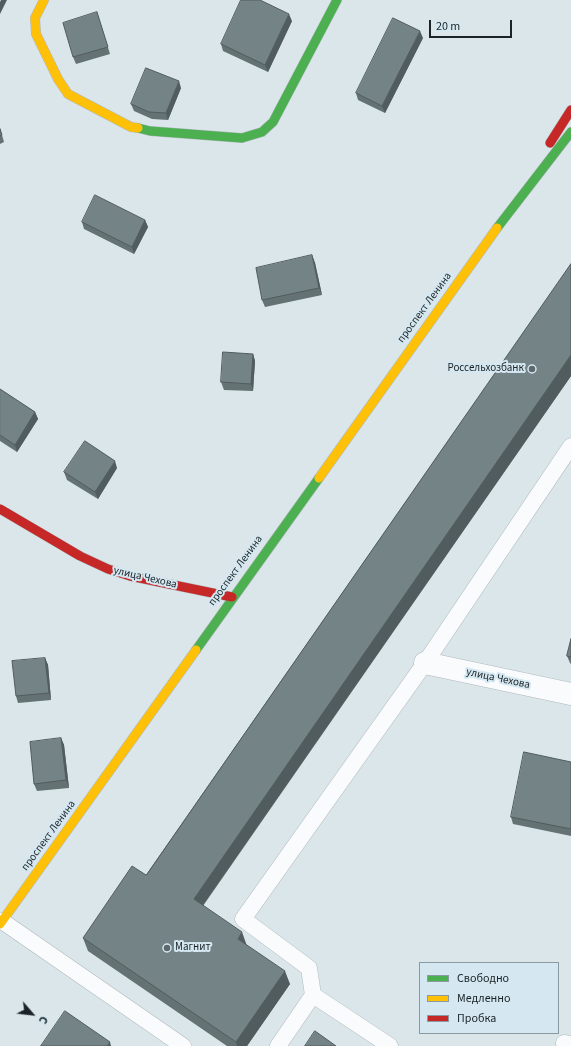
<!DOCTYPE html>
<meta charset="utf-8">
<style>
body{margin:0}
#map{position:relative;width:571px;height:1046px;overflow:hidden;background:#dbe6eb;font-family:"Source Sans 3",sans-serif}
canvas{display:block}
.legend{position:absolute;left:419px;top:962px;width:140px;height:72px;box-sizing:border-box;background:#d5e8f1;border:1px solid #8b99a0;margin:0;padding:5px 7px;list-style:none;font-size:12px;color:#1b2326}
.legend li{display:flex;align-items:center;gap:8px;height:20px}
.legend b{width:20px;border:1px solid #8b99a0}
.north{position:absolute;left:12px;top:994px;width:40px;height:40px;-webkit-text-stroke:3px #d5e8f1;paint-order:stroke;rotate:118deg;font-size:11px;font-weight:700;line-height:16px;text-align:center;color:#1b2326}
.north::after{content:'';display:block;margin:auto;width:14px;height:18px;background:#1b2326;clip-path:polygon(50% 0,100% 100%,50% 72%,0 100%)}
.scale{position:absolute;left:429px;top:20px;width:83px;height:18px;box-sizing:border-box;border:2px solid #1b2326;border-top:0;padding-left:5px;font-size:12px;line-height:14px;white-space:nowrap;color:#1b2326;-webkit-text-stroke:3px #d5e8f1;paint-order:stroke}
</style>
<div id="map">
<canvas width="571" height="1046"></canvas>
<ul class="legend">
<li><b style="height:5px;background:#4caf50"></b>Свободно</li>
<li><b style="height:5px;background:#ffc107"></b>Медленно</li>
<li><b style="height:5px;background:#c62828"></b>Пробка</li>
</ul>
<div class="north">С</div>
<div class="scale">20 m</div>
</div>
<script>
const context = document.querySelector('canvas').getContext('2d');
context.lineJoin = 'round';
function trace(path, color, width, dash) {
  context.strokeStyle = color;
  context.lineWidth = width;
  context.lineCap = dash ? 'butt' : 'round';
  context.setLineDash(dash || []);
  context.stroke(path);
}
function fill(path, color) {
  context.fillStyle = color;
  context.fill(path, 'evenodd');
}
function label(font, color, halo, rows, align = 'center') {
  context.font = font + ' "Source Sans 3",sans-serif';
  context.lineWidth = 4;
  context.setLineDash([]);
  context.textBaseline = 'middle';
  context.strokeStyle = halo;
  context.fillStyle = color;
  for (const [text, x, y, turn = 0] of rows) {
    context.save();
    context.translate(x, y);
    context.rotate((+turn || 0) * Math.PI / 180);
    context.textAlign = isNaN(turn) ? turn : align;
    if (halo) context.strokeText(text, 0, 0);
    context.fillText(text, 0, 0);
    context.restore();
  }
}
const lane = new Path2D(`
 M2 921 183 1046
 M313 995 390 1046
 M564 1043 571 1044
 M278 1046 313 995 309 968 243 919 425 663 571 446`);
const street = new Path2D(`
 M425 663 571 694`);
const fast = new Path2D(`
 M138 128 150 131 242 138 262 132 273 122 337 0
 M497 228 571 132
 M196 650 319 478`);
const slow = new Path2D(`
 M44 0 35 18 36 34 58 79 68 94 131 127 138 128
 M319 478 497 228
 M0 924 196 650`);
const jam = new Path2D(`
 M550 143 571 110
 M0 509 80 556 108 569 130 576 232 597`);
const wall = new Path2D(`
 M97 12 110 54 76 64 73 57Z
 M292 21 268 72 223 51 221 44Z
 M423 38 385 113 358 100 356 93Z
 M181 88 168 120 152 119 134 111 131 104Z
 M0 128 4 142 0 144Z
 M145 220 148 227 134 254 84 229 82 222Z
 M312 255 315 263 322 295 265 307 262 300Z
 M571 264V376L203 906 290 984 247 1046H227L88 951 83 938 146 875Z
 M253 354 255 361 253 391 224 390 221 382Z
 M0 389 35 412 38 419 17 452 0 441Z
 M117 468 98 499 67 480 64 472Z
 M571 639V664L570 663 567 656Z
 M45 658 48 665 51 700 18 703 16 696Z
 M61 738 64 745 69 788 37 791 34 784Z
 M571 762V836L513 824 511 817Z`);
const shadedWall = new Path2D(`
 M1 0H7L0 14V2Z
 M289 14 292 21 268 72 265 65Z
 M420 31 423 38 385 113 382 106Z
 M179 81 181 88 168 120 166 113Z
 M145 220 148 227 134 254 132 247Z
 M312 255 315 263 322 295 319 288Z
 M253 354 255 361 253 391 251 384Z
 M571 355V376L198 912 194 899Z
 M35 412 38 419 17 452 15 445Z
 M115 461 117 468 98 499 95 492Z
 M45 658 48 665 51 700 49 693Z
 M61 738 64 745 69 788 66 780Z
 M242 932 247 946 238 939Z
 M285 971 290 984 247 1046H237L236 1042Z
 M110 1042 111 1046H107Z`);
const building = new Path2D(`
 M241 0H260L289 14 265 65 221 44Z
 M97 12 108 47 73 57 63 23Z
 M393 18 420 31 382 106 356 93Z
 M146 68 179 81 166 113 149 112 131 104Z
 M0 129 2 135 0 136Z
 M95 195 145 220 132 247 82 222Z
 M312 255 319 288 262 300 256 268Z
 M571 264V355L194 899 242 932 238 939 285 971 236 1042 83 938 132 866 146 875Z
 M223 352 253 354 251 384 221 382Z
 M0 389 35 412 15 445 0 435Z
 M85 441 115 461 95 492 64 472Z
 M571 639V657L567 656Z
 M45 658 49 693 16 696 12 661Z
 M61 738 66 780 34 784 30 742Z
 M524 752 571 762V829L511 817Z
 M65 1011 110 1042 107 1046H41Z
 M315 1031 336 1046H305Z`);
const markers = [
 [532,369,4,"#5e676b"],
 [167,948,4,"#5e676b"]
];
const streetNames = [
 ["проспект Ленина",425,308,-54],
 ["проспект Ленина",236,571,-54],
 ["улица Чехова",145,578,13],
 ["улица Чехова",498,679,12],
 ["проспект Ленина",49,836,-54]
];
const poiNames = [
 ["Россельхозбанк",524,369],
 ["Магнит",175,948,"left"]
];
trace(lane, '#afb8bc', 17);
trace(street, '#afb8bc', 23);
trace(fast, '#afb8bc', 10);
trace(slow, '#afb8bc', 10);
trace(jam, '#afb8bc', 10);
trace(lane, '#fafbfc', 16);
trace(street, '#fafbfc', 22);
trace(fast, '#4caf50', 9);
trace(slow, '#ffc107', 9);
trace(jam, '#c62828', 9);
fill(wall, '#647273');
fill(shadedWall, '#515c5e');
fill(building, '#748486');
trace(building, '#515c5e', 1);
for (const [x, y, r, color] of markers) {
  const dot = new Path2D();
  dot.arc(x, y, r, 0, 2 * Math.PI);
  context.fillStyle = color;
  context.fill(dot);
  trace(dot, '#d5e8f1', 1.5);
}
label('11px', '#1b2326', '#d5e8f1', streetNames);
label('11px', '#1b2326', '#d5e8f1', poiNames, 'right');
</script>
